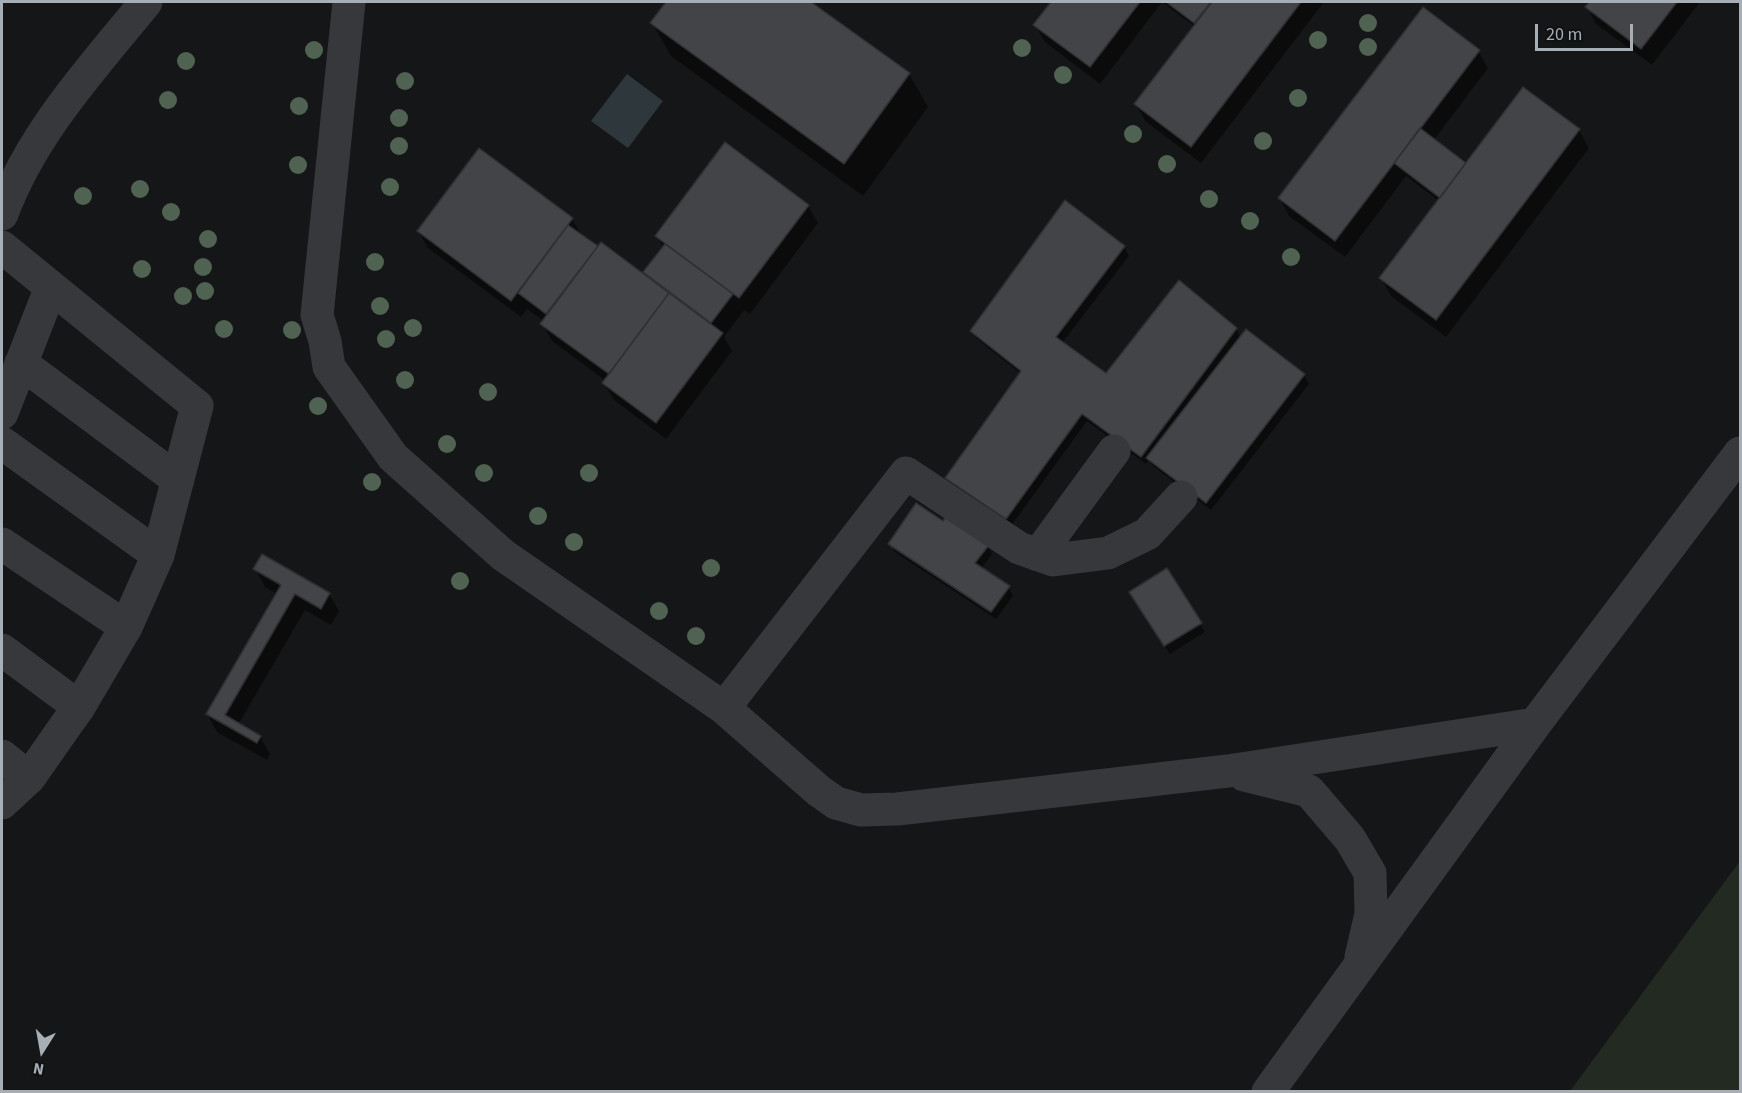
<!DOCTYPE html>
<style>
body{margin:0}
#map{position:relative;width:1742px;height:1093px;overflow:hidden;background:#151617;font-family:"Source Sans 3",sans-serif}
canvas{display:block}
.frame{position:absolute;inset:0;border:3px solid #a8aeb6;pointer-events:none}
.north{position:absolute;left:12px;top:1021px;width:60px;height:60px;-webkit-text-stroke:4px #101112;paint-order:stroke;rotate:191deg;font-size:16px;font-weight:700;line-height:24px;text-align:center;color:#a8aeb6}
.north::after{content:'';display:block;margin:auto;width:21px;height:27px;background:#a8aeb6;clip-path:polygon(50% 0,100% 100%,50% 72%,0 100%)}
.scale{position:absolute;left:1535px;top:24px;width:98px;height:27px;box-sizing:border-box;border:3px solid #a8aeb6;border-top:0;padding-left:8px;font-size:18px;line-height:21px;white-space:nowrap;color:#a8aeb6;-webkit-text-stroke:4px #101112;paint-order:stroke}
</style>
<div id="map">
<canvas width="1742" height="1093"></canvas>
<div class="frame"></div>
<div class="north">N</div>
<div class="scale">20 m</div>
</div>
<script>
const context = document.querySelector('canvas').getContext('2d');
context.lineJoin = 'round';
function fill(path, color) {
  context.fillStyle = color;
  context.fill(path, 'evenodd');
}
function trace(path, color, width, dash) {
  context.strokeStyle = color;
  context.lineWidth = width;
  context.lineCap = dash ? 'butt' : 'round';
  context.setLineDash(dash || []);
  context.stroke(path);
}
const green = new Path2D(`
 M1740 861V1091H1570Z`);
const water = new Path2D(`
 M627 74 663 101 628 148 591 121Z`);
const shadow = new Path2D(`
 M668 2H809L909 74 928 107 863 196 671 56 652 23Z
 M1053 2H1324L1201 163 1146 122 1136 105 1195 27 1162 2 1100 84 1045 42 1035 25Z
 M1591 2H1700L1652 65 1596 24 1587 7Z
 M1478 51 1488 68 1434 140 1466 165 1524 89 1579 130 1589 148 1446 337 1391 296 1381 278 1439 201 1406 176 1345 257 1289 216 1280 199Z
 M1065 202 1124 247 1129 256 1062 343 1106 375 1236 329 1241 338 1246 331 1304 375 1309 384 1211 510 1153 466 1149 460 1146 464 1087 421 1011 526 952 486 947 478 1021 374 977 339 972 331Z
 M808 206 818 223 750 314 744 310 724 337 732 351 666 439 614 400 604 383 606 381 552 341 542 324 544 321 527 309 521 317 428 248 418 231 572 219 582 236 643 275 664 248 657 236Z
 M943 523 988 546 992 554 981 569 1009 588 1013 596 996 619 895 552 890 544Z
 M255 569 329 594 339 611 331 625 305 610 238 725 260 737 270 754 267 760 217 732 207 714 277 594 265 587Z
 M1167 570 1205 632 1170 654 1131 592Z`);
const building = new Path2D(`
 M666 2H811L910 73 844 164 650 23Z
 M1051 2H1140L1090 67 1033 25Z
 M1166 2H1211L1194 23Z
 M1212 2H1301L1191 147 1134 104Z
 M1589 2H1677L1641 49 1585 7Z
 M1423 7 1480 50 1335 241 1278 198Z
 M1523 87 1580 129 1436 320 1379 278Z
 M1420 128 1466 163 1440 198 1394 163Z
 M725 142 809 205 739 298 655 236Z
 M479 148 573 218 511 301 417 231Z
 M1065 200 1125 246 1056 337 1106 373 1179 280 1237 328 1141 457 1082 414 1006 519 945 478 1021 371 970 331Z
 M568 225 598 246 546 314 518 293Z
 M601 242 669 293 609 374 540 324Z
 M665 244 733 294 711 323 643 272Z
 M669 293 723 333 656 423 602 383Z
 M1246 329 1305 374 1206 503 1146 458Z
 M916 503 943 521 947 515 989 545 975 563 1010 586 991 612 888 544Z
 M262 554 330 593 321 609 295 594 225 715 261 736 257 743 206 714 281 585 253 569Z
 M1167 568 1202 623 1164 646 1129 592Z`);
const minor = new Path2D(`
 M349 2 317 315 325 341 329 367 393 457 503 555 724 708 819 791 836 803 861 810 897 809 1003 797 1228 771 1535 724
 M2 214C31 134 93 67 146 2
 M2 247 197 406 158 555 126 627 79 707 66 725 29 778 2 803
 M21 363 178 480
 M2 413 51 287
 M2 443 158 555
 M2 544 126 627
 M1038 555 1114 451
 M2 650 79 707
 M724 708 906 473 1019 548 1053 560 1108 553 1147 534 1181 497
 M2 756 29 778
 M1244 775 1309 791 1350 839 1370 873 1371 914 1361 957
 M1268 1092 1535 724 1740 453`);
const trees = [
 [1368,23],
 [1318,40],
 [1368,47],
 [1022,48],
 [314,50],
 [186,61],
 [1063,75],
 [405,81],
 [1298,98],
 [168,100],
 [299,106],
 [399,118],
 [1133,134],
 [1263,141],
 [399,146],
 [1167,164],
 [298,165],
 [390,187],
 [140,189],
 [83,196],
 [1209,199],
 [171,212],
 [1250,221],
 [208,239],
 [1291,257],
 [375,262],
 [203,267],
 [142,269],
 [205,291],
 [183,296],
 [380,306],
 [413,328],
 [224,329],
 [292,330],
 [386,339],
 [405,380],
 [488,392],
 [318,406],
 [447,444],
 [484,473],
 [589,473],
 [372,482],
 [538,516],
 [574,542],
 [711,568],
 [460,581],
 [659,611],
 [696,636]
];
fill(green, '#222a22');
fill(water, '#2e373c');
fill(shadow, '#0007');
fill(building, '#424447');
trace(building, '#303033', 1.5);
trace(minor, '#37383c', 33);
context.fillStyle = '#506251';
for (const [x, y] of trees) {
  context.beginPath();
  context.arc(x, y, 9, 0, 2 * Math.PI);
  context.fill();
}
</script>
